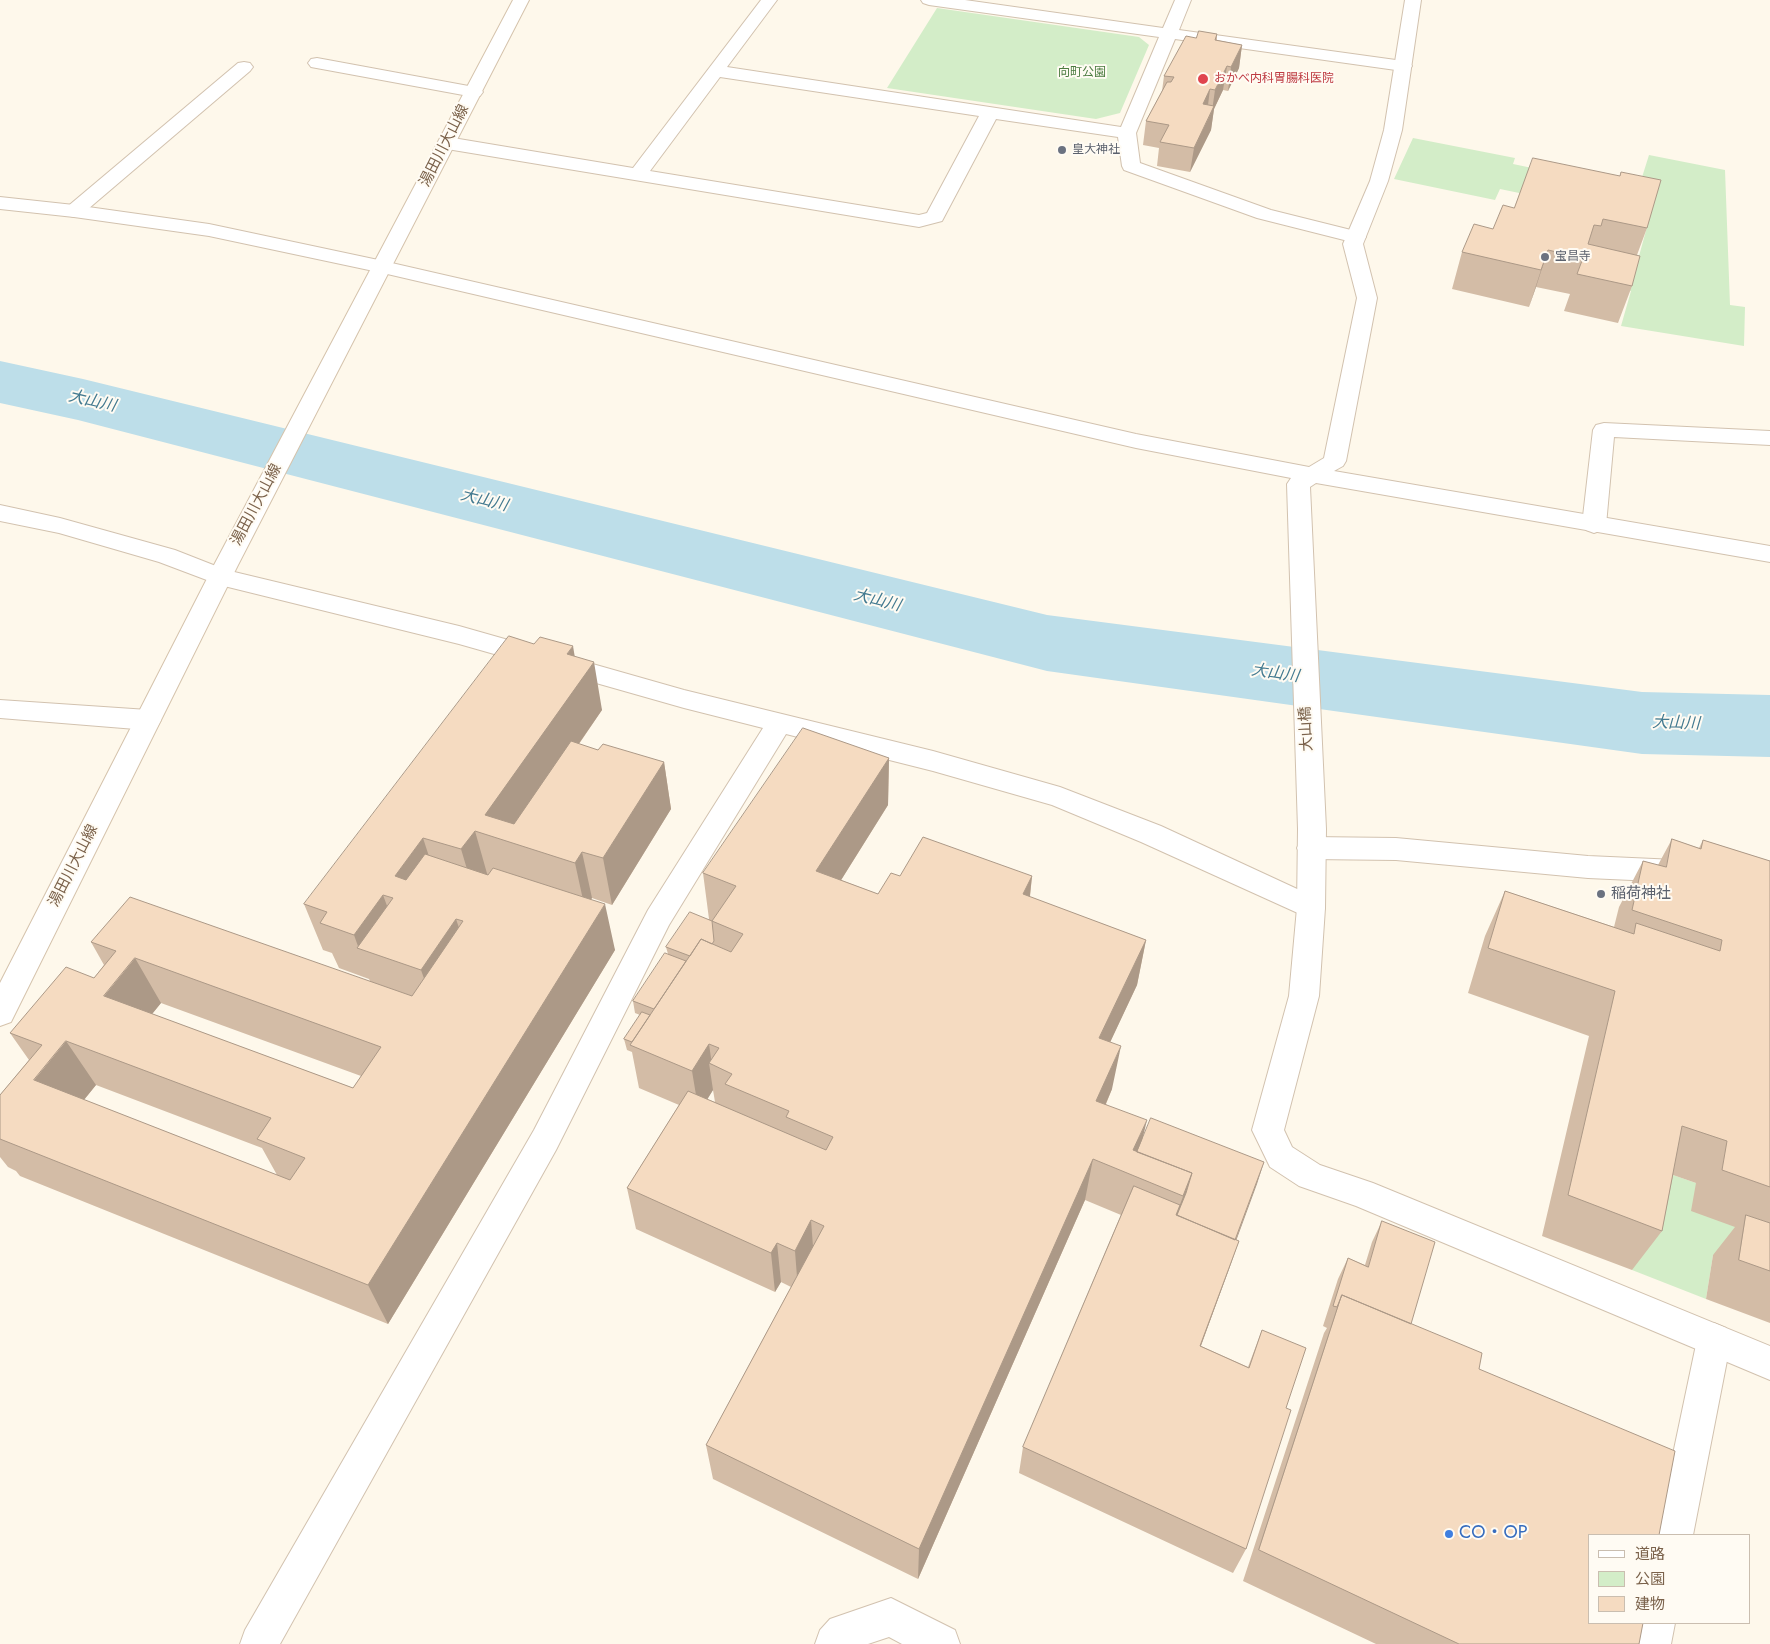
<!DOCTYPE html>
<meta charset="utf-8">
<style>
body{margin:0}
#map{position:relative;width:1770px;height:1644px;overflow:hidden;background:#fef8eb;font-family:Jost,"Noto Sans JP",sans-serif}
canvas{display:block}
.legend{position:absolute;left:1588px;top:1534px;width:162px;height:90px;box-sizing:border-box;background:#fffbf3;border:1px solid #cabeb0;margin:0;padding:6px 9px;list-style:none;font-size:15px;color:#7b624b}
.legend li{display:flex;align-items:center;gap:10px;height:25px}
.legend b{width:25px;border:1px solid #cabeb0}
</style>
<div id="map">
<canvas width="1770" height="1644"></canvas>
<ul class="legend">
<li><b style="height:6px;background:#fff"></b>道路</li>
<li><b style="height:14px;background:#d3edc8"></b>公園</li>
<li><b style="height:14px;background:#f5dbc1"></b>建物</li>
</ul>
</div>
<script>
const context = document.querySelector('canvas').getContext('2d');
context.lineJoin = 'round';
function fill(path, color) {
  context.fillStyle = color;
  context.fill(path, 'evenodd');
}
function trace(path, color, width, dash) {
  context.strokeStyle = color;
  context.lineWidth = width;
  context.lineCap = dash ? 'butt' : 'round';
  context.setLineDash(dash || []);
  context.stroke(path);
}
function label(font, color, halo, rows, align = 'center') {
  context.font = font + ' Jost,"Noto Sans JP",sans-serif';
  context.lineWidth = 4;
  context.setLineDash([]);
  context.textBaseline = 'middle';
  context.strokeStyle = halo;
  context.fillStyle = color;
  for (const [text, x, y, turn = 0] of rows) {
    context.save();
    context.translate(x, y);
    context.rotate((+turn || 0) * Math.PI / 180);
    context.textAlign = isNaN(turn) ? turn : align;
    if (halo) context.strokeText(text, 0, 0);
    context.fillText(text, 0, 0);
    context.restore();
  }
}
const green = new Path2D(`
 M937 8 1139 37 1149 45 1120 113 1096 119 887 88Z
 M1413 138 1515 158 1513 164 1638 190 1649 155 1725 170 1730 305 1745 307 1744 346 1621 326 1631 291 1611 286 1636 267 1650 216 1606 211 1500 189 1495 200 1394 179Z
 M1653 1168 1696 1183 1763 1237 1713 1255 1706 1299 1632 1270Z`);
const river = new Path2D(`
 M0 361 83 379 1047 615 1642 692 1770 695V757L1642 754 1047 671 78 420 0 403Z`);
const minor = new Path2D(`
 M761 0H777L727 67 1121 127 1159 37 929 5 923 3 921 0H965L1163 28 1175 0H1191L1179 30 1403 61 1409 62 1412 66 1409 70 1403 71 1175 39 1136 133 1140 163 1271 210 1363 233 1366 237 1363 241 1356 243 1257 218 1124 170 1122 166 1118 137 996 119 942 221 919 227 447 149 441 147 438 143 441 139 447 137 633 168ZM720 77 979 116 927 213 919 215 650 171Z
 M317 58 474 87 480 88 483 92 480 96 474 97 311 67 308 63 311 59Z
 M244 62 250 63 253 67 250 71 81 215 74 217 67 215 64 211 67 207 238 63Z
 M1604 423 1770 431V445L1614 437 1606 525 1602 530 1594 533 1586 530 1582 525 1593 430 1596 425Z
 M0 505 60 518 175 550 226 570 459 626 684 690 933 751 1060 787 1161 826 1321 900 1325 908 1321 916 1311 919 1141 842 1052 805 933 771 786 734 669 925 556 1150 280 1644H240L245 1630 534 1130 648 910 763 728 684 708 459 644 220 585 159 562 59 533 0 521Z
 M0 700 148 710 157 713 161 720 157 727 148 730 0 718Z
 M1311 837 1396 838 1588 856 1676 860 1686 863 1690 871 1686 879 1676 882 1588 878 1396 860 1311 859 1301 856 1297 848 1301 840Z
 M1714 1323 1726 1328 1731 1340 1693 1535H1656L1697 1340 1702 1328Z
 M891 1598 955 1630 960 1644H902L889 1637 868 1644H815L820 1630 830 1619Z
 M1637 1623H1675L1671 1644H1633Z`);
const tertiary = new Path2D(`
 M1405 0H1421L1402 130 1388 181 1363 244 1377 298 1346 461 1343 466 1334 471 1770 546V562L1316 483 1310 487 1326 829 1325 908 1319 996 1284 1130 1292 1147 1320 1165 1373 1183 1770 1346V1380L1356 1206 1299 1186 1270 1167 1252 1130 1289 996 1297 908 1298 829 1287 484 1291 478 1136 448 383 273 209 236 74 217 0 209V197L74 205 209 224 383 261 1136 434 1309 467 1324 458 1357 298 1343 244 1370 181 1384 130Z`);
const secondary = new Path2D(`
 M513 0H529L238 565 11 1022 0 1026V983L214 565Z`);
const wall = new Path2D(`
 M1217 34V40L1242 45 1239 68 1228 91 1223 90 1214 109 1211 130 1190 172 1157 166 1159 148 1143 145 1146 121 1162 91 1164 76 1196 38Z
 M1621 172 1647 228 1637 255 1632 286 1618 323 1564 311 1570 294 1536 287 1529 307 1452 289 1462 252 1493 229 1514 208 1620 176Z
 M574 656 602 710 579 744 598 750 664 762 671 809 612 905 592 898 591 899 615 950 388 1324 20 1176 16 1171 8 1167 0 1157V1095L29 1060 10 1033 94 978 104 965 91 942 370 981 369 979 339 968 332 953 323 950 304 904ZM161 1003 361 1076 353 1088 152 1014ZM96 1085 262 1148 277 1175 84 1100Z
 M889 758 888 805 841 880 878 894 900 876H1032L1030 897 1146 940 1137 985 1110 1042 1112 1089 1106 1104 1142 1138 1264 1162 1236 1240 1239 1241 1201 1346 1248 1367 1262 1330 1286 1408 1246 1549 1233 1573 1019 1473 1023 1447 1121 1215 1085 1200 918 1579 713 1479 706 1445 791 1287 781 1282 775 1292 636 1229 627 1188 679 1105 639 1088 632 1052 627 1050 624 1039 640 1015 635 1013 633 1001 668 954 666 947 709 919 703 873ZM713 1090 715 1102 707 1099Z
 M1672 839 1699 848 1703 840 1770 861V1323L1706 1299 1713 1255 1735 1227 1691 1211 1696 1183 1673 1175 1662 1231 1632 1270 1542 1236 1589 1036 1468 993 1485 936 1505 891 1614 927 1619 907 1643 861 1658 865Z
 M1382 1221 1411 1324 1479 1369 1639 1644H1376L1243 1581 1324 1333 1327 1328 1323 1326 1338 1279 1348 1258 1365 1265 1372 1242Z`);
const shadedWall = new Path2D(`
 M1242 45 1239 68 1228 91 1231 67Z
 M1227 66 1223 90 1214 109 1211 130 1190 172 1194 148 1212 111 1215 90Z
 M1210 89 1207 113 1203 104Z
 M1548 250 1536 287 1529 307 1541 270Z
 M573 646 579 682 594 662 602 710 511 842 485 815 567 654Z
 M889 758 888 805 818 917 816 871Z
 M664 762 671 809 612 905 603 858Z
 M475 831 488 877 475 896 461 849Z
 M423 838 438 884 411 922 395 876Z
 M582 852 592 898 585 909 575 863Z
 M1032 876 1027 922 1023 894Z
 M383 895 400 941 359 949 354 935Z
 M605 904 615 950 388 1324 368 1285Z
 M456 919 471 964 437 1015 421 970Z
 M1146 940 1137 985 1092 1081 1099 1038Z
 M135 958 161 1003 131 1040 104 996Z
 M66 1041 96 1085 65 1123 34 1080Z
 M709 1044 712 1065 709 1063 713 1090 699 1113 692 1071Z
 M1121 1046 1112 1089 1089 1143 1096 1101Z
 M1147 1120 1137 1162 1133 1150Z
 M1093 1159 1085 1200 918 1579 919 1549Z
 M1264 1162 1257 1184 1225 1271 1232 1250Z
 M1192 1173 1180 1214 1176 1226V1215Z
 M811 1220 814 1260 798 1290 795 1251Z
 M1239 1241 1228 1272 1190 1375 1200 1346Z
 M777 1243 781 1282 775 1292 771 1253Z`);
const building = new Path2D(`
 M1199 31 1217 34 1215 40 1242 45 1231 67 1227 66 1215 90 1210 89 1203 104 1214 106 1194 148 1160 142 1169 125 1146 121 1167 82H1171L1174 77 1164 76 1186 36 1196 38Z
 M1533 158 1620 176 1621 172 1661 180 1647 228 1603 219 1601 226 1594 225 1588 244 1640 256 1632 286 1577 274 1583 258 1548 250 1541 270 1462 252 1474 224 1493 229 1503 205 1514 208Z
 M509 636 534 644 540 637 573 646 567 654 594 662 485 815 514 824 571 741 598 750 603 744 664 762 603 858 582 852 575 863 475 831 461 849 423 838 395 876 406 880 425 854 488 875 493 868 605 904 368 1285 0 1139V1095L42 1045 10 1033 66 967 94 978 116 951 91 942 130 897 412 996 463 921 456 919 421 970 357 948 393 898 383 895 354 935 320 923 327 912 304 904ZM135 958 381 1047 353 1088 104 996ZM66 1041 271 1118 257 1139 305 1158 290 1180 34 1080Z
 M803 728 889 758 816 871 878 894 891 873 900 876 923 837 1032 876 1023 894 1146 940 1099 1038 1121 1046 1096 1101 1147 1120 1133 1150 1192 1173 1183 1196 1093 1159 919 1549 706 1445 824 1226 811 1220 795 1251 777 1243 771 1253 627 1188 688 1091 826 1150 833 1137 786 1117 789 1111 725 1084 732 1074 709 1063 719 1048 709 1044 692 1071 630 1045 701 939 731 952 743 934 712 921 736 886 703 873Z
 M1672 839 1701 849 1703 840 1770 861V1187L1722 1170 1727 1141 1682 1126 1662 1231 1568 1195 1615 991 1488 948 1505 891 1634 934 1636 923 1720 951 1722 940 1632 910 1643 861 1666 867Z
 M690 912 712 921 714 941 712 944 701 939 690 956 666 947Z
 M665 953 686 961 654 1009 633 1001Z
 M642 1012 650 1015 632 1042 624 1039Z
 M1151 1118 1264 1162 1235 1240 1177 1215 1186 1193 1192 1173 1137 1152Z
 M1134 1186 1180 1205 1176 1215 1239 1241 1200 1346 1249 1368 1262 1330 1306 1348 1286 1408 1291 1410 1246 1549 1023 1447Z
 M1746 1215 1770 1223V1271L1739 1260Z
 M1382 1221 1435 1242 1411 1324 1342 1295 1337 1307 1333 1306 1348 1258 1368 1267Z
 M1342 1295 1482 1353 1479 1369 1675 1451 1659 1535H1589V1623H1643L1639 1644H1459L1259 1550Z`);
const markers = [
 [1203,79,6,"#e0444e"],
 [1062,150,5,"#6b7280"],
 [1545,257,5,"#6b7280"],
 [1601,894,5,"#6b7280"],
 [1449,1534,5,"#3f7fe0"]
];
const farParknames = [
 ["向町公園",1082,73]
];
const farHealthnames = [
 ["おかべ内科胃腸科医院",1214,79]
];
const farWorshipnames = [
 ["皇大神社",1072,150],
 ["宝昌寺",1555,257]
];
const streetNames = [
 ["湯田川大山線",445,146,-63],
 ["湯田川大山線",257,505,-62],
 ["大山橋",1307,729,-93],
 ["湯田川大山線",74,866,-63]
];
const worshipNames = [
 ["稲荷神社",1611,894]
];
const waterNames = [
 ["大山川",92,402,13],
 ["大山川",484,501,14],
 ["大山川",877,601,14],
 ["大山川",1275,674,8],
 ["大山川",1676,724,2]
];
const nearShopnames = [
 ["CO・OP",1459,1534]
];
fill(green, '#d3edc8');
fill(river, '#bddee9');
trace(minor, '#d2c2af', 2);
trace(tertiary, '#d2c2af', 2);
trace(secondary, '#d5c3ac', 2);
fill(minor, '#fff');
fill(tertiary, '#fff');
fill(secondary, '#fff');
fill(wall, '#d3bca6');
fill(shadedWall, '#ac9987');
fill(building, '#f5dbc1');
trace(building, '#ac9987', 1);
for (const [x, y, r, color] of markers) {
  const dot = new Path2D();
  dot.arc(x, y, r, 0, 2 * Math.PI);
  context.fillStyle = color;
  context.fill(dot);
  trace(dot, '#fffbf3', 2);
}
label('12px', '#4b7b40', '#fffbf3', farParknames);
label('12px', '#be3a42', '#fffbf3', farHealthnames, 'left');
label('12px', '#5b616d', '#fffbf3', farWorshipnames, 'left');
label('15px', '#7b624b', '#fffbf3', streetNames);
label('15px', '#5b616d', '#fffbf3', worshipNames, 'left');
label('italic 16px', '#437a90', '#fffbf3', waterNames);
label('18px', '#366cbe', '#fffbf3', nearShopnames, 'left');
</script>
